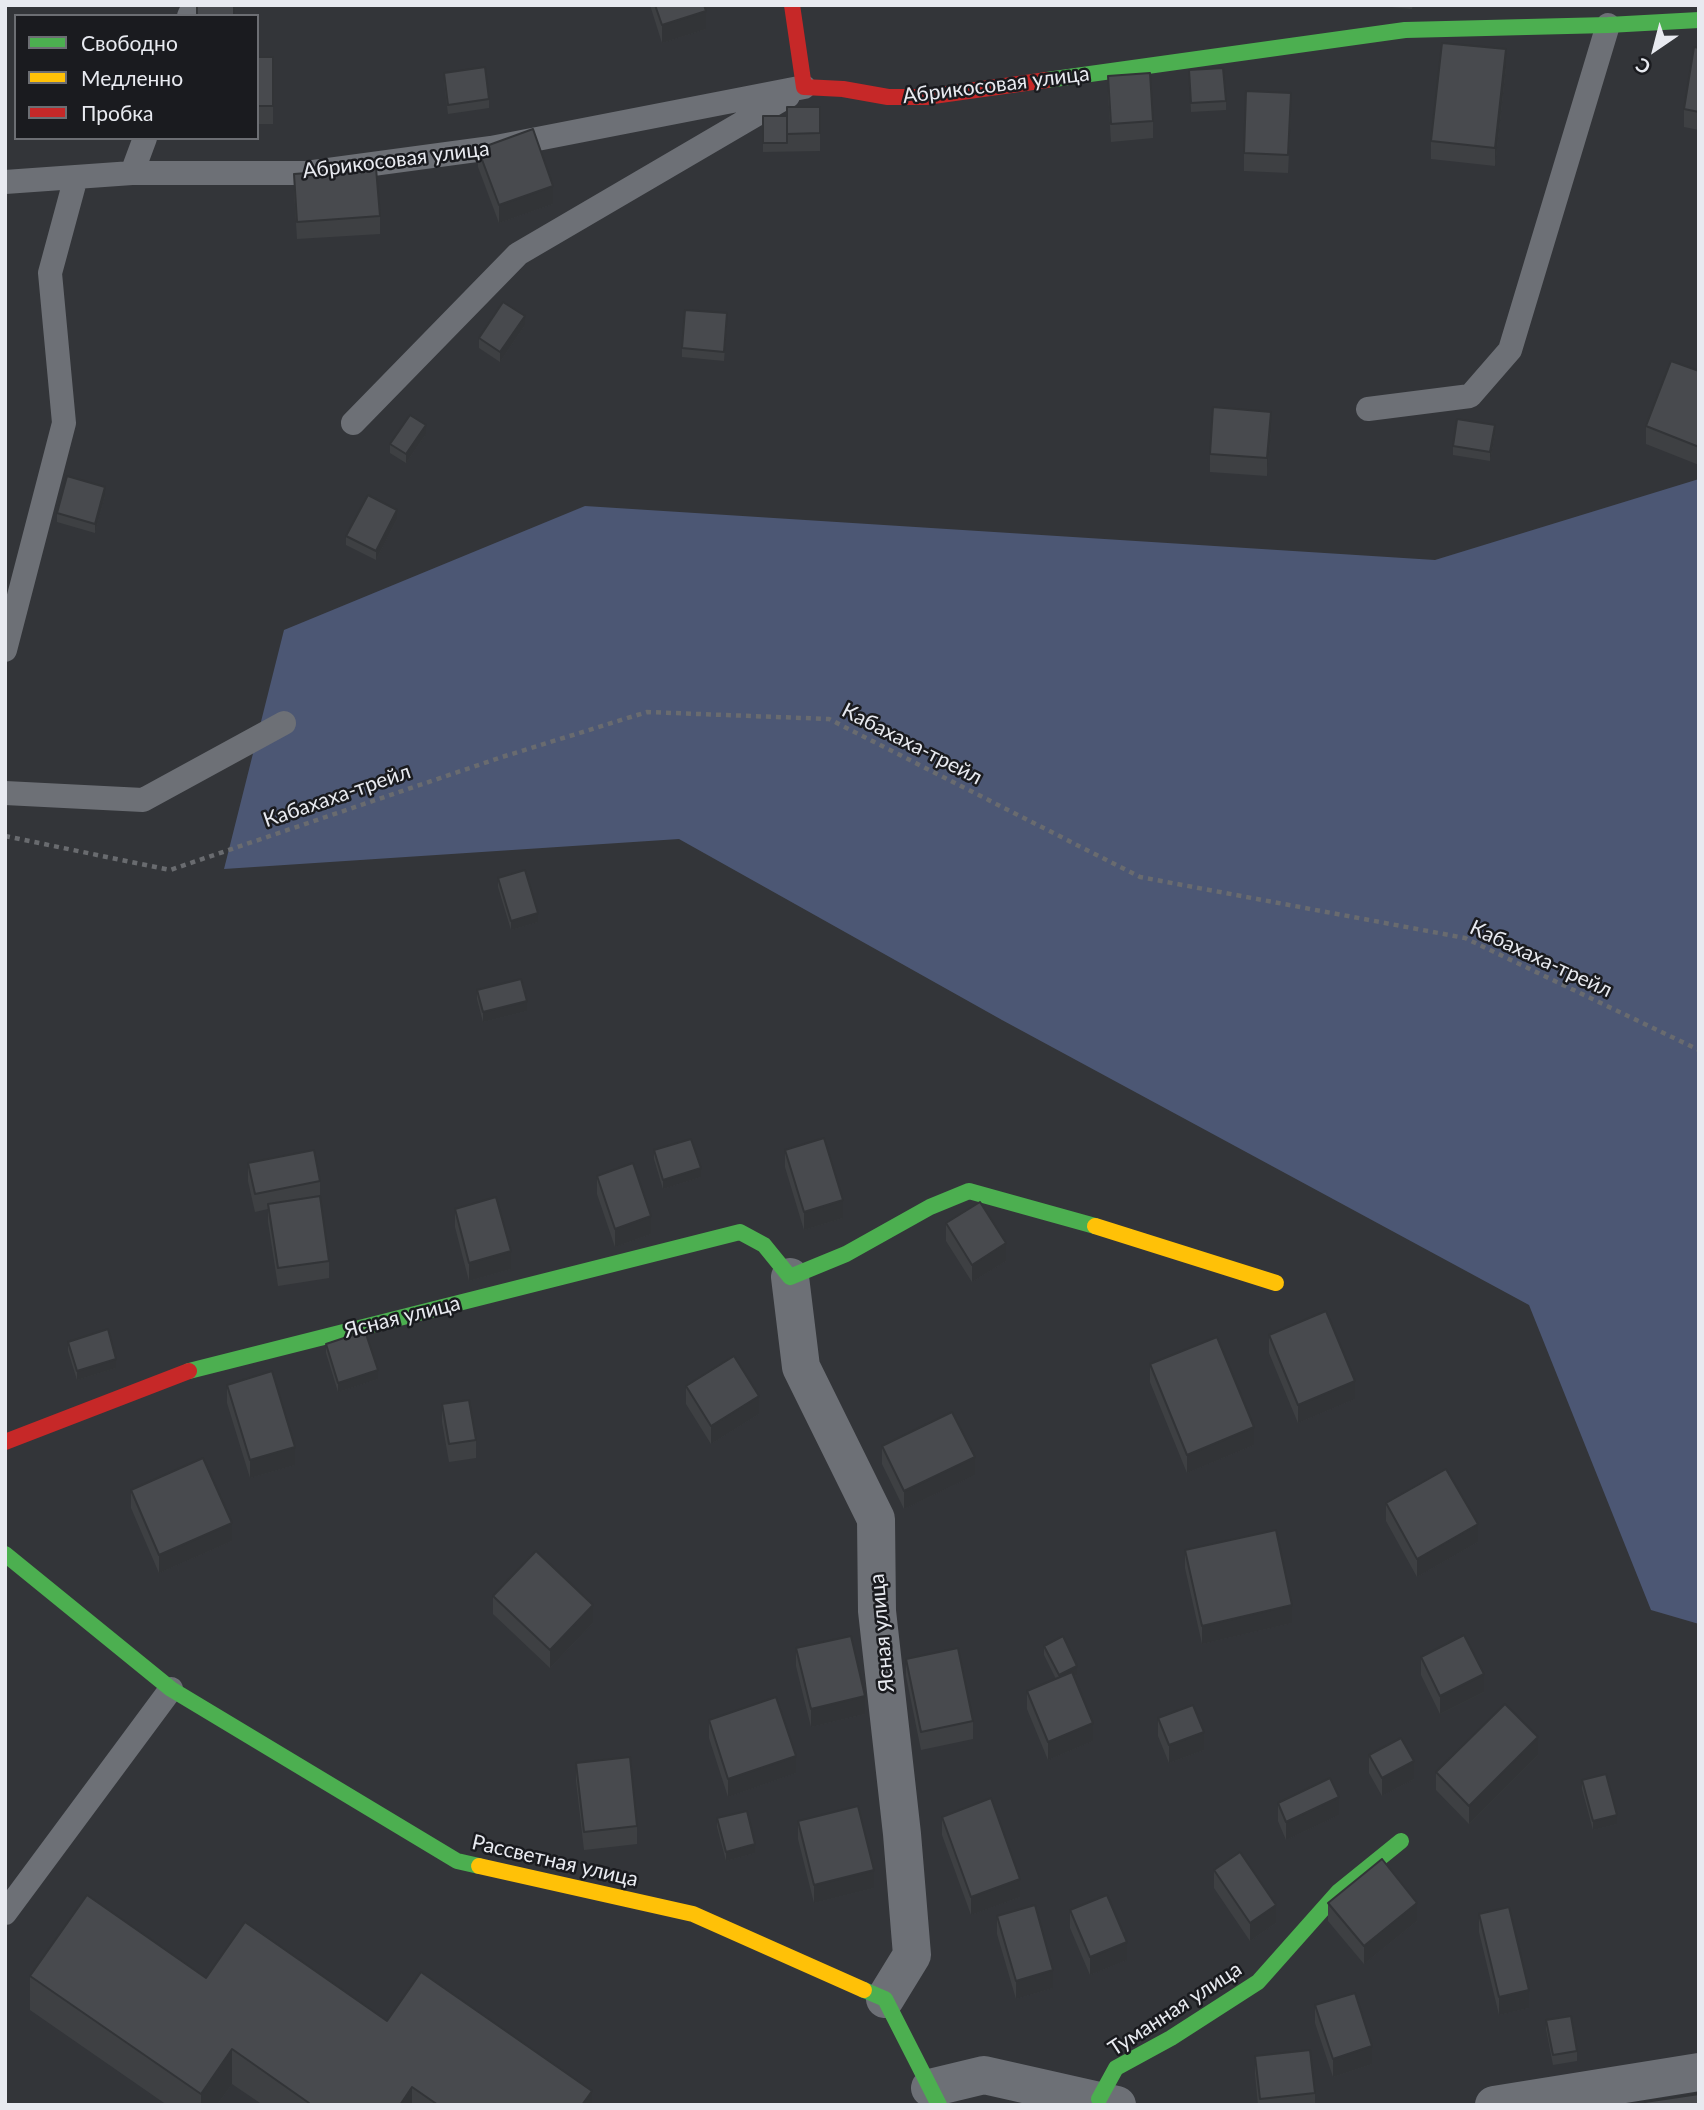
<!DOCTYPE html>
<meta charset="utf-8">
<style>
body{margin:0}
#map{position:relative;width:1704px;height:2110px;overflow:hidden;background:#333539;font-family:Lato,sans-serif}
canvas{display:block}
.frame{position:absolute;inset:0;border:7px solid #e8eaf0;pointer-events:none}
.legend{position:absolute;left:14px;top:14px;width:245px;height:126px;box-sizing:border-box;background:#1a1b1f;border:2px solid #6c6e73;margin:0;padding:9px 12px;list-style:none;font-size:21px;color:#e8eaf0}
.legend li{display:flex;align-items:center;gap:14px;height:35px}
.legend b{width:35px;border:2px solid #6c6e73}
.north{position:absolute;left:1620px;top:14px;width:70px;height:70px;-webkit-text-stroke:5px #1a1b1f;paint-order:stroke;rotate:215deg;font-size:19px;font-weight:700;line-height:28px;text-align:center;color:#e8eaf0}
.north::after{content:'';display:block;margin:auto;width:24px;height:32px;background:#e8eaf0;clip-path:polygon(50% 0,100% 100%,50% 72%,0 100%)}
</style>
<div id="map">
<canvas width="1704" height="2110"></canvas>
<div class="frame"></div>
<ul class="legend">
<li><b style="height:9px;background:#4caf50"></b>Свободно</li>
<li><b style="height:9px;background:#ffc107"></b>Медленно</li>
<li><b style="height:9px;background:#c62828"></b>Пробка</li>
</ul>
<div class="north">С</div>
</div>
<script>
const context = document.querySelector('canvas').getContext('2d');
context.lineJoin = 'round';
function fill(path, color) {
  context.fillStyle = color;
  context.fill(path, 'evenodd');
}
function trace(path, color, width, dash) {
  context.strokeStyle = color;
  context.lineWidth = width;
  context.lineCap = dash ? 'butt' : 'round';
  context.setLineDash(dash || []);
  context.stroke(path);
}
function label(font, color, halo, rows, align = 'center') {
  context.font = font + ' Lato,sans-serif';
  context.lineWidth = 5;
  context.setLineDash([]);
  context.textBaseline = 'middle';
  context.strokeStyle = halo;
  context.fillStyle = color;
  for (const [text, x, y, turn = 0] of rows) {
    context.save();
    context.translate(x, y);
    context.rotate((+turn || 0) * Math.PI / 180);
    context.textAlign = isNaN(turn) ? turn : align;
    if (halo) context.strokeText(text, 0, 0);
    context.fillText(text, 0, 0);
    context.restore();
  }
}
const green = new Path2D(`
 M1699 479V1624L1651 1610 1529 1305 1002 1020 679 839 224 869 284 630 585 506 1435 560Z`);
const path = new Path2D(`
 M5 836 170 870 502 757 647 712 829 719 1140 877 1465 938 1699 1050`);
const lane = new Path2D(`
 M189 16 194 5
 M132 173 145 138
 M5 182 132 173H306L491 148 804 87
 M1368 409 1470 396 1510 350 1608 25
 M353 423 518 254 788 96
 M5 650 64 423 50 273 76 177
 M5 793 143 800 284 723
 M5 1913 171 1689`);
const street = new Path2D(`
 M790 1277 801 1367 876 1519 877 1611 902 1834 912 1955 885 1999
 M930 2088 984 2075 1117 2105
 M1494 2105 1699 2072`);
const fast = new Path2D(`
 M1047 80 1405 30 1608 25 1699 20
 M189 1371 740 1232 764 1245 790 1277 846 1254 930 1207 969 1191 1095 1226
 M5 1554 171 1689 457 1861 479 1866
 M864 1990 885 1999 939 2105
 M1099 2099 1116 2068 1171 2038 1258 1982 1338 1892 1401 1841`);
const slow = new Path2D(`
 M1095 1226 1276 1283
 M479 1866 693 1914 864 1990`);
const jam = new Path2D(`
 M792 5 804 87 843 89 888 97H926L1047 80
 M5 1442 189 1371`);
const wall = new Path2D(`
 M650 5H704L706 29 662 43Z
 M1370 5H1413L1412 9Z
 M1699 48V130L1684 127V109Z
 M257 57H273V124H257Z
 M1506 67 1495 166 1431 159V141Z
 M1189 70 1226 101V110L1191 112Z
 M444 73 489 99V108L448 114 444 82Z
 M1108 76 1153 121V138L1111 142 1108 94Z
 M820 107V151L763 152V116H787Z
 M1291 111 1288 173 1244 171V153Z
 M478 149 553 204 499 223 478 167Z
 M294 174 380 216V234L297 239 294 192Z
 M727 322 724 361 682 357V348Z
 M525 325 500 362 479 348V338Z
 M1699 371V465L1646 444V426Z
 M1271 430 1267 476 1210 472V454Z
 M426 434 406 463 390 453V444Z
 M1495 434 1490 461 1453 455V446Z
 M105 496 95 533 57 522V513Z
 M397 519 376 560 346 545V536Z
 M498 878 538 922 511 930 498 887Z
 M477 990 527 1011 483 1022 477 999Z
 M654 1150 701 1177 663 1189 654 1159Z
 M785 1150 843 1218 804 1230 785 1167Z
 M248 1163 320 1181V1199L329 1261V1278L278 1286 268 1222V1209L255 1212 248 1181Z
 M597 1176 651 1234 615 1247 597 1194Z
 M455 1209 511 1269 469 1281 455 1227Z
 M946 1223 1006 1261 972 1282 946 1241Z
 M1269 1335 1355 1399 1298 1423 1269 1353Z
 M68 1342 116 1368 77 1380 68 1351Z
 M326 1344 378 1379 338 1392 326 1353Z
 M1150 1364 1254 1445 1187 1473 1150 1382Z
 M227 1385 295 1465 250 1478 227 1403Z
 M686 1386 759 1414 711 1444 686 1404Z
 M442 1404 476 1440V1458L449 1462 442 1422Z
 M882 1446 975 1475 904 1509 882 1464Z
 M131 1490 232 1541 159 1573 131 1508Z
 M1386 1503 1478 1542 1417 1577 1386 1521Z
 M1185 1550 1292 1623 1202 1644 1185 1568Z
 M493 1596 593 1623 550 1668 493 1614Z
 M1044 1646 1077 1675 1074 1677 1093 1741 1048 1760 1027 1709V1691L1056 1679 1044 1655Z
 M796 1648 865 1714 811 1727 796 1666Z
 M1421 1657 1484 1692 1440 1714 1421 1675Z
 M906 1659 973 1721V1739L921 1750 906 1676Z
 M1158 1718 1204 1750 1169 1763 1158 1736Z
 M709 1720 796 1773 728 1797 709 1738Z
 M1369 1755 1414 1779 1382 1796 1369 1773Z
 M1538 1755 1469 1824 1436 1790V1772Z
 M576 1763 637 1826V1844L584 1850 576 1781Z
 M1582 1780 1617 1824 1593 1830 1582 1789Z
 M1278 1803 1339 1815 1286 1840 1278 1821Z
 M942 1817 1020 1897 971 1915 942 1835Z
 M717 1818 755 1853 726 1861 717 1827Z
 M798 1821 874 1888 814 1903 798 1839Z
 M1214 1870 1276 1923 1250 1941 1214 1888Z
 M1328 1903 1417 1921 1364 1964 1328 1921Z
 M1070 1910 1127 1960 1090 1975 1070 1928Z
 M1479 1914 1529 2008 1499 2015 1479 1932Z
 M997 1916 1053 1988 1016 1999 997 1934Z
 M30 1976 206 1978 387 2021 592 2105H263L232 2084 217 2105H167L30 2010Z
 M1315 2005 1372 2064 1333 2077 1315 2023Z
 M1546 2020 1577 2051V2061L1553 2065 1546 2029Z
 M1255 2056 1315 2093V2105H1258L1255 2074Z`);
const shadedWall = new Path2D(`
 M706 11V29L662 43V25Z
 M1506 49V67L1495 166V148Z
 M553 186V204L499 223V205Z
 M525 316V325L500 362V352Z
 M1271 412V430L1267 476V458Z
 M426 425V434L406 463V454Z
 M1495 425V434L1490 461V452Z
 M105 487V496L95 533V524Z
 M397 510V519L376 560V551Z
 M538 913V922L511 930V921Z
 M527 1001V1011L483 1022V1012Z
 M701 1168V1177L663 1189V1180Z
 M843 1200V1218L804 1230V1212Z
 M651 1216V1234L615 1247V1229Z
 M1006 1243V1261L972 1282V1265Z
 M511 1251V1269L469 1281V1263Z
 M116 1359V1368L77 1380V1371Z
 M378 1370V1379L338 1392V1383Z
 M1355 1381V1399L1298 1423V1405Z
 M759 1396V1414L711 1444V1426Z
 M1254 1427V1445L1187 1473V1455Z
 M295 1447V1465L250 1478V1460Z
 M975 1457V1475L904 1509V1491Z
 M232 1523V1541L159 1573V1555Z
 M1478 1524V1542L1417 1577V1559Z
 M593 1605V1623L550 1668V1650Z
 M1292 1605V1623L1202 1644V1626Z
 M1077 1666V1675L1059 1684V1675Z
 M1484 1674V1692L1440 1714V1696Z
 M865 1696V1714L811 1727V1709Z
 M1093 1723V1741L1048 1760V1742Z
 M1204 1732V1750L1169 1763V1745Z
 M1538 1737V1755L1469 1824V1806Z
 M796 1756V1773L728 1797V1779Z
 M1414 1761V1779L1382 1796V1778Z
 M1339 1797V1815L1286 1840V1822Z
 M1617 1815V1824L1593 1830V1821Z
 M755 1844V1853L726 1861V1852Z
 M874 1870V1888L814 1903V1885Z
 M1020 1879V1897L971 1915V1897Z
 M1417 1903V1921L1364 1964V1946Z
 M1276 1905V1923L1250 1941V1923Z
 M1127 1942V1960L1090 1975V1957Z
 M1053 1970V1988L1016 1999V1981Z
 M1529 1990V2008L1499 2015V1997Z
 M1372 2046V2064L1333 2077V2059Z
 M232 2049V2084L217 2105H201V2094Z
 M412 2087V2105H400Z
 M592 2091V2105H582Z`);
const building = new Path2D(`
 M197 5H234V16H197Z
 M655 5H704L706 11 662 25Z
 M1442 43 1506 49 1495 148 1431 141Z
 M1694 47 1699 48V112L1684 109Z
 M257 57H273V106H257Z
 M485 67 489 99 448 105 444 73Z
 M1223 68 1226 101 1191 103 1189 70Z
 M1150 73 1153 121 1111 124 1108 76Z
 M1246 91 1291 93 1288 155 1244 153Z
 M787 107H820V133L787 134Z
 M763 116H787V143H763Z
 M533 129 553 186 499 205 478 149Z
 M376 168 380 216 297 222 294 174Z
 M503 302 525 316 500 352 479 338Z
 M685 310 727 313 724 352 682 348Z
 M1671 361 1699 371V447L1646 426Z
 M1213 407 1271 412 1267 458 1210 454Z
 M410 415 426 425 406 454 390 444Z
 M1457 419 1495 425 1490 452 1453 446Z
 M67 476 105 487 95 524 57 513Z
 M368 495 397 510 376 551 346 536Z
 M525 870 538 913 511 921 498 878Z
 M521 979 527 1001 483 1012 477 990Z
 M824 1138 843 1200 804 1212 785 1150Z
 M691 1139 701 1168 663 1180 654 1150Z
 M314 1150 320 1181 255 1194 248 1163Z
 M633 1163 651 1216 615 1229 597 1176Z
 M320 1196 329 1261 278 1268 268 1204Z
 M496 1197 511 1251 469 1263 455 1209Z
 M980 1202 1006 1243 972 1265 946 1223Z
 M1326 1311 1355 1381 1298 1405 1269 1335Z
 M108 1329 116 1359 77 1371 68 1342Z
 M365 1331 378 1370 338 1383 326 1344Z
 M1217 1337 1254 1427 1187 1455 1150 1364Z
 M734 1356 759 1396 711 1426 686 1386Z
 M272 1371 295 1447 250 1460 227 1385Z
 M469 1400 476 1440 449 1444 442 1404Z
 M952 1412 975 1457 904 1491 882 1446Z
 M203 1458 232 1523 159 1555 131 1490Z
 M1446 1469 1478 1524 1417 1559 1386 1503Z
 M1276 1530 1292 1605 1202 1626 1185 1550Z
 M536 1551 593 1605 550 1650 493 1596Z
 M1464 1635 1484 1674 1440 1696 1421 1657Z
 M851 1636 865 1696 811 1709 796 1648Z
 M1063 1636 1077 1666 1059 1675 1044 1646Z
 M958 1648 973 1721 921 1732 906 1659Z
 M1072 1672 1093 1723 1048 1742 1027 1691Z
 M776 1697 796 1756 728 1779 709 1720Z
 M1505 1704 1538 1737 1469 1806 1436 1772Z
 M1193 1705 1204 1732 1169 1745 1158 1718Z
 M1401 1738 1414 1761 1382 1778 1369 1755Z
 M630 1757 637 1826 584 1832 576 1763Z
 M1606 1774 1617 1815 1593 1821 1582 1780Z
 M1330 1778 1339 1797 1286 1822 1278 1803Z
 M991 1798 1020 1879 971 1897 942 1817Z
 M858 1806 874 1870 814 1885 798 1821Z
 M747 1811 755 1844 726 1852 717 1818Z
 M1240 1852 1276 1905 1250 1923 1214 1870Z
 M1382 1859 1417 1903 1364 1946 1328 1903Z
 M87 1895 206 1978 245 1922 387 2021 421 1972 592 2091 582 2105H438L412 2087 400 2105H308L309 2103 232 2049 201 2094 30 1976Z
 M1107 1895 1127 1942 1090 1957 1070 1910Z
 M1035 1905 1053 1970 1016 1981 997 1916Z
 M1509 1907 1529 1990 1499 1997 1479 1914Z
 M1355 1993 1372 2046 1333 2059 1315 2005Z
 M1571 2016 1577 2051 1553 2055 1546 2020Z
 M1310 2050 1315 2093 1260 2099 1255 2056Z
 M1699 2094V2105H1645V2102Z`);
const streetNames = [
 ["Абрикосовая улица",996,85,-7],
 ["Абрикосовая улица",396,160,-7],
 ["Кабахаха-трейл",912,744,27],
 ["Кабахаха-трейл",337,796,-19],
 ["Кабахаха-трейл",1541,959,25],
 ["Ясная улица",402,1317,-14],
 ["Ясная улица",882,1633,-95],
 ["Рассветная улица",555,1861,13],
 ["Туманная улица",1175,2009,-33]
];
fill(green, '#4c5774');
trace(path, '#696b6f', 4.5, [5, 5]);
trace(lane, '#6d7076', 24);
trace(street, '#6d7076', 38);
trace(fast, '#4caf50', 16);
trace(slow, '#ffc107', 16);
trace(jam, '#c62828', 16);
fill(wall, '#3e4043');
fill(shadedWall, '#323437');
fill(building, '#484a4e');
trace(building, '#323437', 2);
label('21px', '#e8eaf0', '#1a1b1f', streetNames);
</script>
